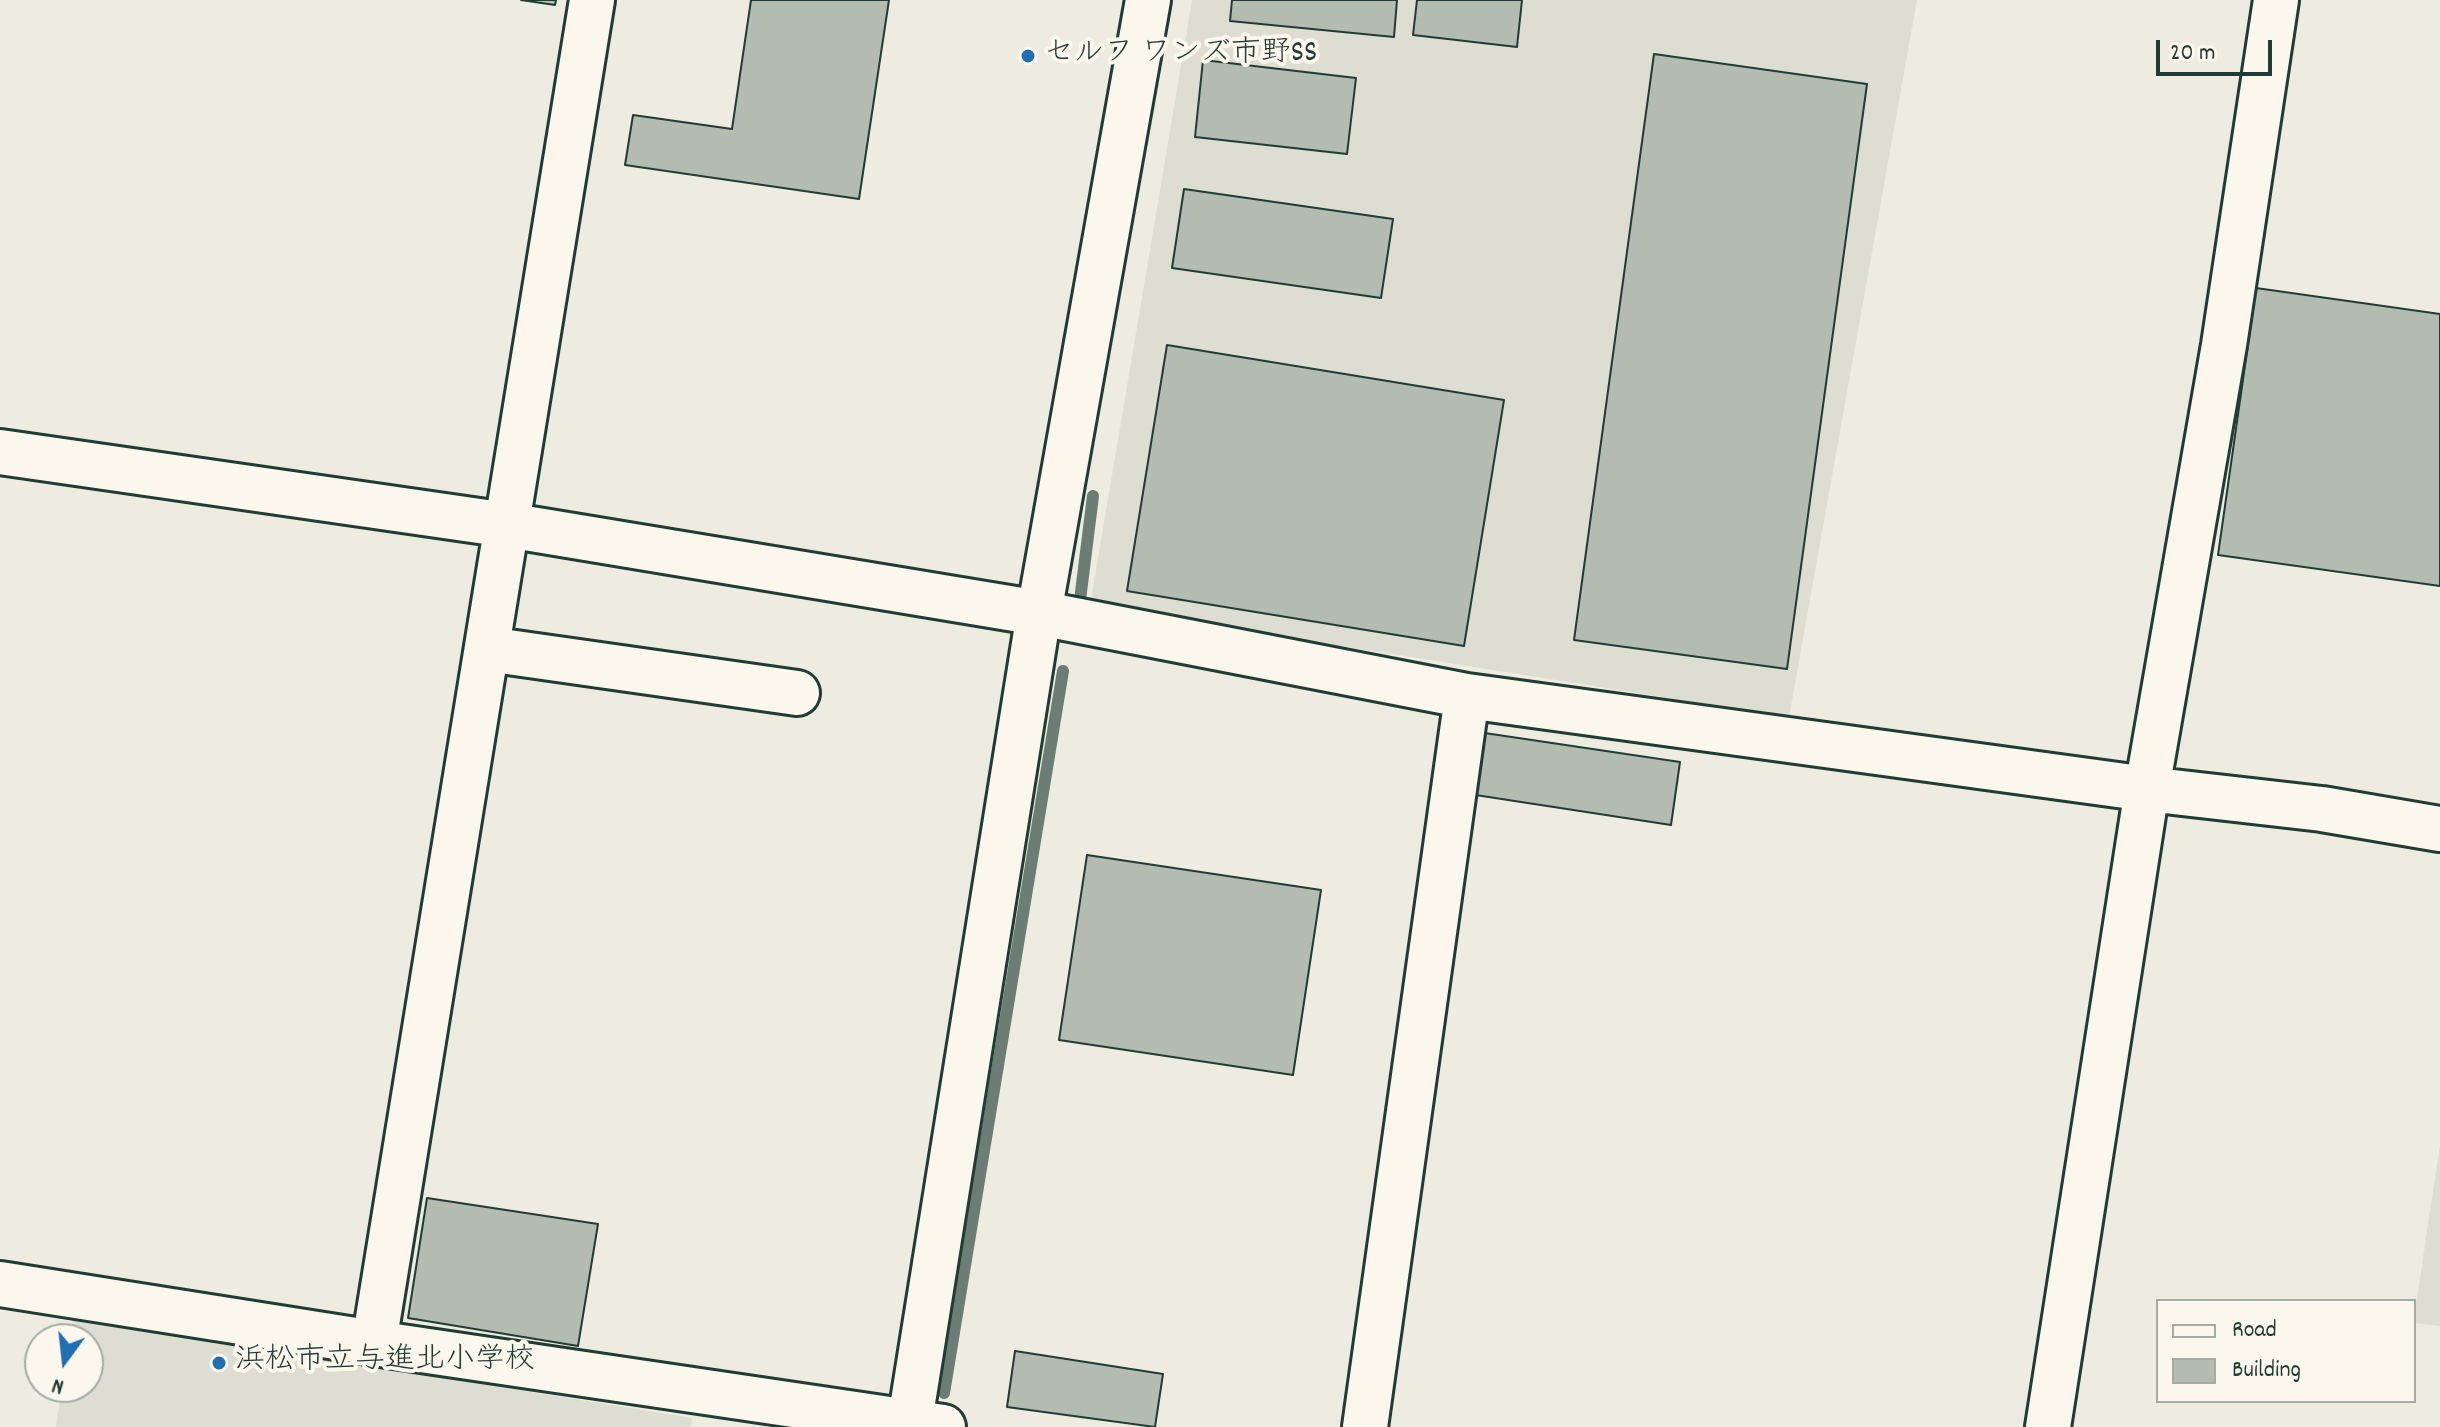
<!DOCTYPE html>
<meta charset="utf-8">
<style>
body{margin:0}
#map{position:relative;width:2440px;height:1427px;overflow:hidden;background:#eeece1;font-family:Dekko,sans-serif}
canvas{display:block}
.legend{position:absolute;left:2156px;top:1299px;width:260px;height:104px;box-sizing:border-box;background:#fbf7ec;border:2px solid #a3ada2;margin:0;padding:10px 14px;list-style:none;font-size:24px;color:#1f3d34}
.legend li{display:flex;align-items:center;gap:16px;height:40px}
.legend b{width:40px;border:2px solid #a3ada2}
.north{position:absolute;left:24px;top:1323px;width:80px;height:80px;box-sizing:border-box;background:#fbf7ec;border:2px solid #a3ada2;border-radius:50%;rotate:195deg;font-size:22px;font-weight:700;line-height:32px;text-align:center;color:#1f3d34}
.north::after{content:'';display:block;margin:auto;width:28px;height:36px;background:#1f6fb2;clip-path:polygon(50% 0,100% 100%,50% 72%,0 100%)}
.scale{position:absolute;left:2156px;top:40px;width:116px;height:36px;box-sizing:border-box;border:4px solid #1f3d34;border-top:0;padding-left:10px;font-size:24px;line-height:28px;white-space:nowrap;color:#1f3d34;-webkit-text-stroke:6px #fbf7ec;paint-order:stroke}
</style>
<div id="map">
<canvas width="2440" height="1427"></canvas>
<ul class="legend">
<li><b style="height:10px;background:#fbf7ec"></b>Road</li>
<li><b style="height:22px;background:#b4bbb0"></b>Building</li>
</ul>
<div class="north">N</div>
<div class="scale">20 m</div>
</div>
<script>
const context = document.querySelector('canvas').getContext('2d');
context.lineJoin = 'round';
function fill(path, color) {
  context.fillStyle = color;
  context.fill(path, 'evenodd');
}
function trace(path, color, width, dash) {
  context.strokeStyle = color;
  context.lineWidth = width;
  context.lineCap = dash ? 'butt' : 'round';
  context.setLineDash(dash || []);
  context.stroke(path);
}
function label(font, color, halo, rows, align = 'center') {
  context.font = font + ' Dekko,"Klee One",sans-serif';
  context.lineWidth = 8;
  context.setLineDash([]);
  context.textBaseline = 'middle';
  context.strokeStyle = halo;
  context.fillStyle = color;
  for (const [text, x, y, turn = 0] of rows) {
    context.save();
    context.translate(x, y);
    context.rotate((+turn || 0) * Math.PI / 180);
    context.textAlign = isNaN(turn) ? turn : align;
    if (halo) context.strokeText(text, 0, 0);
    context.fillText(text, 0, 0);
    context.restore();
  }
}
const built = new Path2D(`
 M1192 0H1917L1789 717 1090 606Z
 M2440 1145V1326L2414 1323V1318Z
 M73 1318 692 1418 691 1427H56L62 1387H88V1339H70Z`);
const stream = new Path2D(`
 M1080 600 1093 496
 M944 1393 1063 671`);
const building = new Path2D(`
 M521 0H556L555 5Z
 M751 0H889L859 199 625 165 633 115 732 129Z
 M1232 0H1397L1394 37 1230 21Z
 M1417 0H1522L1517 47 1413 35Z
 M1654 54 1867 84 1787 669 1574 640Z
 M1203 60 1356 78 1347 154 1195 137Z
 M1184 189 1393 219 1381 298 1172 268Z
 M2256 288 2440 314V586L2218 555Z
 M1167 345 1504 400 1464 646 1127 591Z
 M1478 732 1680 762 1671 825 1469 794Z
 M1087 855 1321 890 1293 1075 1059 1040Z
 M427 1198 598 1224 578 1346 408 1318Z
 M1015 1351 1163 1374 1155 1427 1007 1407Z`);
const minor = new Path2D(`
 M0 452 507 525 1039 613 1467 696 2147 789 2322 809 2440 829
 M487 649 797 693
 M0 1284 374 1343 943 1427
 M374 1343 592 0
 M1365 1427 1467 696
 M2048 1427 2147 789 2224 345 2276 0`);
const tertiary = new Path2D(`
 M909 1427 1039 613 1148 0`);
const markers = [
 [1028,56,8,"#1f6fb2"],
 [219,1363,8,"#1f6fb2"]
];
const poiNames = [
 ["セルフ ワンズ市野SS",1044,56],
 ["浜松市立与進北小学校",235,1363]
];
fill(built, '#ddddd2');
trace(stream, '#6c7d74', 12);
fill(building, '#b4bbb0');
trace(building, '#1f3d34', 2);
trace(minor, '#1f3d34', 50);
trace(tertiary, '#1f3d34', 50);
trace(minor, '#fbf7ec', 44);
trace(tertiary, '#fbf7ec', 44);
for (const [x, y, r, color] of markers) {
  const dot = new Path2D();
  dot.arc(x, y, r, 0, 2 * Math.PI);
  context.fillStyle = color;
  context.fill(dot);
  trace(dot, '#fbf7ec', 3);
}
label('30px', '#1f3d34', '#fbf7ec', poiNames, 'left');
</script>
